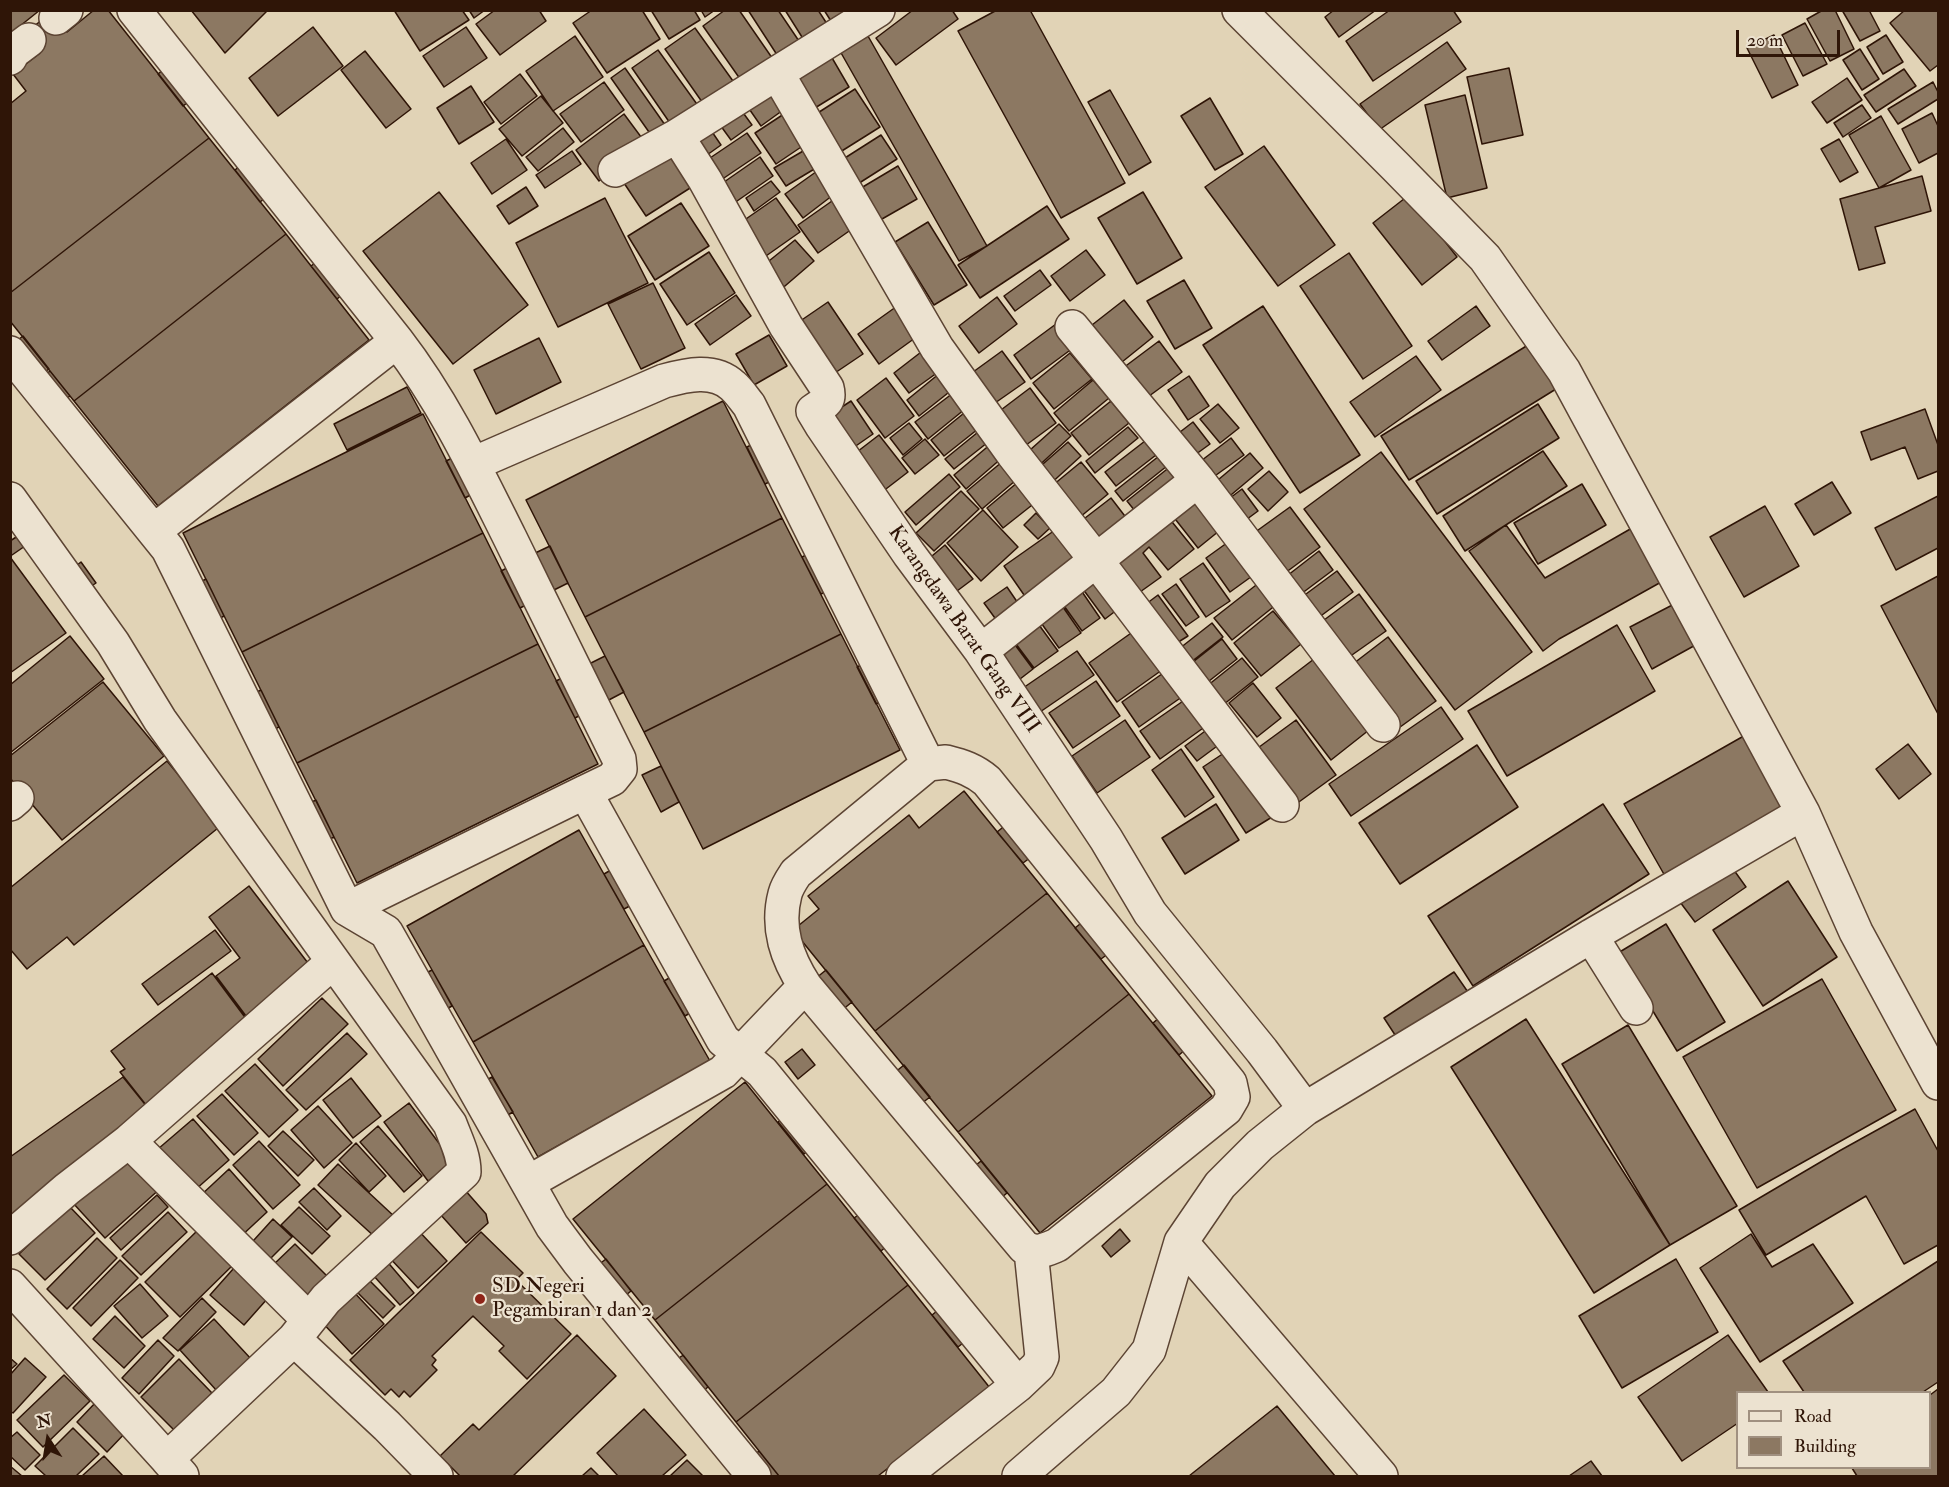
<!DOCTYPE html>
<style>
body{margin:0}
#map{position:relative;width:1949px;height:1487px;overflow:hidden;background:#e1d3b6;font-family:"IM FELL Double Pica",serif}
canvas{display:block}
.frame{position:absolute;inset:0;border:12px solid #2f1507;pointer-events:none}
.legend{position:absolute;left:1736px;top:1391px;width:195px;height:78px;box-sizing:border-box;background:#ece2d0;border:2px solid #a09080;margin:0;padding:8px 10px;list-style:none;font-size:18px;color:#2f1507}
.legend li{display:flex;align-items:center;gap:12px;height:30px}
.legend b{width:30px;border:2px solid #a09080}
.north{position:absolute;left:18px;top:1409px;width:60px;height:60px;-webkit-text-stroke:4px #ece2d0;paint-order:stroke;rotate:348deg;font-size:16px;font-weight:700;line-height:24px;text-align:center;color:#2f1507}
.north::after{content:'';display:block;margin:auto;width:21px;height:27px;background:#2f1507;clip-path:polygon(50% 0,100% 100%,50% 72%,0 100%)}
.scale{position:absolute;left:1736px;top:30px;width:104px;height:27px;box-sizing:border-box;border:3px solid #2f1507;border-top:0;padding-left:8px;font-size:18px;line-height:21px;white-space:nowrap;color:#2f1507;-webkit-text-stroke:4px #ece2d0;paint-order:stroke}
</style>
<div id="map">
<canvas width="1949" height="1487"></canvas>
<div class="frame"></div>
<ul class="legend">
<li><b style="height:8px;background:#ece2d0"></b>Road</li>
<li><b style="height:16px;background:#8c7862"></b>Building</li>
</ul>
<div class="north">N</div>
<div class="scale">20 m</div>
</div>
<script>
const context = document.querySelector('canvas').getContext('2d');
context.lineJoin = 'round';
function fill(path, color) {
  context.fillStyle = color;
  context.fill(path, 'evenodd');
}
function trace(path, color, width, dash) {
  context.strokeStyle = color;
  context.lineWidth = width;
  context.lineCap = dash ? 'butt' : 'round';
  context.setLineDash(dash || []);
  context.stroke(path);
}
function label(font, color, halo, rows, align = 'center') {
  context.font = font + ' "IM FELL Double Pica",serif';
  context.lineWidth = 4.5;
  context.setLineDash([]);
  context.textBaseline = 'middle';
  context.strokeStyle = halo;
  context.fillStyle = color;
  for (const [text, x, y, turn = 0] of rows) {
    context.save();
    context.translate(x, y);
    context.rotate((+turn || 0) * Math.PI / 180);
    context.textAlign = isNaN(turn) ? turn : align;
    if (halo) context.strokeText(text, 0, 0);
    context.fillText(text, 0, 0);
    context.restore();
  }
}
const building = new Path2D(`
 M10 10H40L10 34Z
 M94 10H108L209 138 10 293V104L26 91 13 74 40 53 24 34 52 12 67 32Z
 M191 10H268L225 53Z
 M394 10H462L469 20 420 51Z
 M469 10H485L474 18Z
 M495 10H539L546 21 500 55 476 24Z
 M592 10H642L660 39 607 73 573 23Z
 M651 10H694L700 20 669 39Z
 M701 10H715L705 17Z
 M725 10H739L777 65 745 86 703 26Z
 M748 10H778L803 47 781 61Z
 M785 10H818L831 30 807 45Z
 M824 10H855L836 29Z
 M913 10H952L958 19 896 65 876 38Z
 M997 10H1030L1125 183 1061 218 958 31Z
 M1334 10H1376L1339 37 1325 17Z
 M1390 10H1453L1461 22 1373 81 1346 41Z
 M1823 10H1835L1854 49 1830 61 1807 19Z
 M1842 10H1869L1880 31 1860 41Z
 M1905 10H1938V65L1930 71 1890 23Z
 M1805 23 1827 64 1803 76 1782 35Z
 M313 27 343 66 278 116 249 78Z
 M466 27 487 58 444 87 423 56Z
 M695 28 738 88 707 109 665 49Z
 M864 29 987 246 959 261 836 44Z
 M1774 35 1798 85 1772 98 1747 48Z
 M1886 35 1903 62 1883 74 1867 47Z
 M575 36 603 77 553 111 526 71Z
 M1447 42 1466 69 1379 130 1360 104Z
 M1860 49 1879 79 1862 90 1843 60Z
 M658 50 699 107 672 126 632 68Z
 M365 51 411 109 386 128 341 70Z
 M828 51 849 87 810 111 789 74Z
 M174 61 199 94 183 106 158 74Z
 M625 68 670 132 656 142 611 78Z
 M1509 68 1523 135 1482 144 1467 77Z
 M1904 69 1916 86 1876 112 1864 95Z
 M520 74 537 96 501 124 484 102Z
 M1847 78 1862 100 1827 123 1812 102Z
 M773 80 790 105 761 126 743 100Z
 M604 82 624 110 581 142 560 114Z
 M1933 82 1938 92V99L1898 124 1888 109Z
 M471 86 494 122 459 144 437 108Z
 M855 89 880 127 837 154 813 116Z
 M1110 90 1151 162 1129 175 1088 102Z
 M1465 95 1487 188 1447 198 1425 105Z
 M541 96 563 123 522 156 499 129Z
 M1210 98 1243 154 1215 170 1181 116Z
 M736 103 752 125 731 140 715 118Z
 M1862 105 1871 118 1843 137 1834 123Z
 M790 110 810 141 776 164 755 133Z
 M1932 113 1938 126V153L1919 163 1902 129Z
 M624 114 647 145 599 181 576 150Z
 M1881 116 1911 170 1879 188 1849 135Z
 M706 123 721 145 700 160 684 138Z
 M563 128 574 142 538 171 526 157Z
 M747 133 761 153 721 180 707 160Z
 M881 135 897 159 853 187 837 163Z
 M209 138 286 234 74 401 10 321V293Z
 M506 139 527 170 492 194 471 163Z
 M1839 139 1858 172 1840 182 1821 149Z
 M673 143 698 183 646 216 620 177Z
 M1264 146 1335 245 1278 286 1205 187Z
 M810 147 821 165 786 186 774 168Z
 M572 151 581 164 545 188 536 175Z
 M250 157 276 190 260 202 235 170Z
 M760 157 773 176 727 208 714 189Z
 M898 166 917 199 875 223 856 191Z
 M820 169 837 192 803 218 785 194Z
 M1922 176 1931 211 1875 227 1885 263 1859 270 1840 199Z
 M771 181 780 192 754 211 746 198Z
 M526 187 538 206 509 224 497 206Z
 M439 192 528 305 453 364 363 251Z
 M1143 192 1182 258 1137 284 1098 218Z
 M1409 195 1457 257 1422 285 1373 223Z
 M605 198 648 283 558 327 516 243Z
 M776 198 800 232 756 263 733 228Z
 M832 201 852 229 818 253 798 225Z
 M681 203 709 246 655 280 628 236Z
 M1047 206 1069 239 980 298 958 265Z
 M928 222 967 285 934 305 895 242Z
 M286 234 369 340 158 506 74 401Z
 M795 240 814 261 778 292 759 269Z
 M1086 250 1105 275 1070 301 1051 276Z
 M709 252 735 293 687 325 660 284Z
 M1349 253 1412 346 1363 379 1300 286Z
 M327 254 353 286 337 299 311 266Z
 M1040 270 1051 285 1015 311 1004 296Z
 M1184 280 1212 328 1175 349 1147 301Z
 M653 283 685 348 641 369 608 304Z
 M736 295 751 316 710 345 695 324Z
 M997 297 1017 324 979 353 959 326Z
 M1124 300 1153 337 1122 362 1092 325Z
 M828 302 863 354 826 379 790 328Z
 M900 304 922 333 879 364 858 334Z
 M1263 306 1360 455 1300 493 1203 345Z
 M1476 306 1490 326 1442 360 1428 341Z
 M1056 324 1073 348 1031 379 1014 355Z
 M769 335 787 366 754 385 736 354Z
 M23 336 49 369 32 381 10 346Z
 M539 338 561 382 496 414 474 370Z
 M1159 341 1182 372 1145 399 1123 368Z
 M1528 345 1556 389 1409 480 1381 436Z
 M925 349 941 370 909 393 894 373Z
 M1002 351 1025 382 985 410 962 380Z
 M1070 353 1092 379 1054 409 1033 383Z
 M1416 356 1441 390 1375 437 1350 402Z
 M50 371 70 396 53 409 34 384Z
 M940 373 953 389 919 416 907 400Z
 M1189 376 1209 406 1188 420 1168 390Z
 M886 378 914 416 885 438 857 400Z
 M1093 380 1109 398 1069 431 1054 413Z
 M407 387 421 413 347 450 334 424Z
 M1030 388 1056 423 1018 451 993 416Z
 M957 390 970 405 928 439 915 422Z
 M723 401 782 518 585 617 526 500Z
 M851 401 873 434 850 450 828 416Z
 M1111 401 1129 423 1089 455 1071 433Z
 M1218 404 1239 428 1220 443 1200 419Z
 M1538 404 1559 438 1437 514 1416 481Z
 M969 409 983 425 944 456 931 440Z
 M1925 409 1938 445V471L1918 479 1905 447 1871 460 1861 432Z
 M423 414 483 533 242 652 183 533Z
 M1193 422 1210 444 1188 460 1171 439Z
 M909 423 922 439 903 455 890 438Z
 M1059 424 1071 436 1032 472 1020 459Z
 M1128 427 1138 438 1095 473 1086 461Z
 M983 428 992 439 954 469 945 459Z
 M879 435 908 472 882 492 853 455Z
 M1231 438 1244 455 1205 483 1193 467Z
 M763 439 782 476 765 484 747 447Z
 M925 439 939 455 915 474 902 458Z
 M1145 441 1156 455 1116 486 1105 472Z
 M1068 442 1081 456 1048 486 1035 471Z
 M992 443 1003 457 966 489 954 475Z
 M1543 451 1567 486 1465 551 1443 516Z
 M465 452 483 488 465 498 446 461Z
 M1381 452 1532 652 1455 710 1304 509Z
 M1250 453 1263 468 1225 500 1212 485Z
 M1159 456 1167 466 1123 501 1115 491Z
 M1008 457 1022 475 982 509 967 491Z
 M1081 462 1108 494 1074 522 1047 490Z
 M1171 466 1187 486 1143 521 1127 501Z
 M1269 471 1288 492 1268 511 1248 489Z
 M949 474 960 487 916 525 905 512Z
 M1024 477 1041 498 1003 528 987 508Z
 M1832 482 1851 513 1814 535 1795 504Z
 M1582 484 1606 525 1538 564 1514 523Z
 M1242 489 1258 511 1235 528 1218 507Z
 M961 491 979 509 934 551 916 533Z
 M1938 496V548L1896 570 1875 528Z
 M1111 498 1131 524 1097 551 1076 525Z
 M1194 499 1219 531 1198 548 1172 515Z
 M1765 506 1799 566 1744 597 1710 537Z
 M1290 507 1320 547 1277 579 1247 538Z
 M983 510 1018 547 981 581 947 543Z
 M1164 512 1194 549 1168 570 1149 547 1143 553 1161 577 1133 597 1103 558Z
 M1036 513 1050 528 1038 539 1024 525Z
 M782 518 841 634 644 732 585 617Z
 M1065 523 1093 562 1031 605 1004 566Z
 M1506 525 1545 578 1632 528 1663 581 1559 639 1543 651 1469 551Z
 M483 533 538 644 297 763 242 652Z
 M21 534 28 544 12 555 10 553V541Z
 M1231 540 1255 574 1230 592 1206 558Z
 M945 545 973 579 953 594 926 561Z
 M550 546 568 583 550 592 531 555Z
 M819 549 838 586 821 594 802 557Z
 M1319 551 1333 570 1297 597 1283 579Z
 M10 557 66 633 10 673Z
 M81 562 96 583 87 589 72 569Z
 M519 562 538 599 520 608 501 571Z
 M1203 563 1230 601 1206 617 1180 579Z
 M1098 566 1126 603 1105 619 1077 581Z
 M1337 571 1353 592 1318 618 1302 597Z
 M1938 576V714L1881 606Z
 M206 579 224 616 205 626 187 589Z
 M1260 582 1277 604 1232 640 1214 618Z
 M1076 583 1100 618 1082 631 1057 596Z
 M1176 584 1199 617 1186 626 1162 594Z
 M1007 587 1022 609 1000 625 984 603Z
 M1359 594 1386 631 1342 662 1316 626Z
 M1158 595 1188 636 1172 646 1142 607Z
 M1056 597 1081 633 1059 648 1034 613Z
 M1680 601 1701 642 1652 669 1630 627Z
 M1273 611 1301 644 1261 676 1234 643Z
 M1031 614 1058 651 1034 668 1007 632Z
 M1212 623 1223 637 1186 666 1175 652Z
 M1617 625 1655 691 1507 776 1468 711Z
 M1141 626 1169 665 1117 702 1089 663Z
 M841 634 900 750 703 849 644 732Z
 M1007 634 1033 669 1020 679 992 644Z
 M70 636 104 679 10 753V685Z
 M1388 637 1436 701 1396 730 1349 667Z
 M1222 639 1237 659 1204 685 1188 666Z
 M538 644 598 764 357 883 297 763Z
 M1077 651 1094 675 1040 712 1023 688Z
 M605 656 624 692 605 702 587 665Z
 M1242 658 1258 677 1218 709 1202 690Z
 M874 659 893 695 876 704 857 667Z
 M1314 659 1369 730 1331 760 1276 688Z
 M1169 669 1186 694 1139 727 1122 702Z
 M574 672 592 709 575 718 556 681Z
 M1096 681 1120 716 1073 748 1049 713Z
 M103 682 164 756 62 840 10 778V756Z
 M1253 683 1281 718 1257 737 1229 703Z
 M261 690 279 727 260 736 242 699Z
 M1186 699 1206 726 1160 759 1140 731Z
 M1441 707 1463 739 1351 816 1329 784Z
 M1125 720 1150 757 1097 793 1072 756Z
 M1296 720 1336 775 1292 807 1251 753Z
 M1216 723 1228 738 1197 761 1185 746Z
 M1749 733 1789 805 1665 876 1624 804Z
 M1908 744 1931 774 1899 799 1876 769Z
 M1477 745 1518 807 1400 884 1359 823Z
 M1233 747 1277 814 1246 833 1203 767Z
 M1181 749 1214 797 1185 817 1152 770Z
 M167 761 214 818 218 828 74 945 67 937 27 969 10 949V888Z
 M661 766 679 802 661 812 642 775Z
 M964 791 1047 893 875 1031 793 930 819 909 808 896 909 815 919 828Z
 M316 800 334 837 315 846 297 809Z
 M1216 804 1239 840 1185 874 1162 838Z
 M1603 804 1649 874 1473 986 1428 916Z
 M1012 820 1038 852 1023 863 997 832Z
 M579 830 644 945 473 1042 407 926Z
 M623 863 643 899 624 909 604 874Z
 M1731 866 1746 887 1695 922 1680 902Z
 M1788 881 1837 957 1763 1006 1713 930Z
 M249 886 311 967 246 1016 216 976 240 958 209 917Z
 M1047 893 1129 994 958 1132 875 1031Z
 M1090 916 1116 948 1101 959 1075 928Z
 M1666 924 1725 1022 1677 1051 1618 953Z
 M215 930 231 951 158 1005 142 984Z
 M644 945 710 1061 538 1157 473 1042Z
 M432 970 452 1006 434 1016 413 980Z
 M683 970 703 1005 685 1016 664 981Z
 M826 970 852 1002 836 1015 810 983Z
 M1454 972 1470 995 1399 1041 1384 1018Z
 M212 973 250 1024 150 1110 120 1072 125 1069 111 1051Z
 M1822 979 1896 1110 1757 1188 1683 1057Z
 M1129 994 1212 1096 1040 1233 958 1132Z
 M322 998 348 1024 283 1086 258 1059Z
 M1167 1011 1193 1043 1179 1055 1153 1023Z
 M1526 1019 1670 1245 1594 1293 1451 1067Z
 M1628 1025 1737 1206 1670 1245 1562 1064Z
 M347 1033 367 1054 306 1110 286 1090Z
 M802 1049 815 1065 798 1079 785 1062Z
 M255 1064 298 1110 269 1137 225 1091Z
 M904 1065 930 1097 913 1110 888 1078Z
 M123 1077 148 1108 10 1228V1157Z
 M492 1077 513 1112 494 1123 474 1087Z
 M351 1078 381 1116 353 1138 323 1100Z
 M745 1082 827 1184 655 1320 573 1219Z
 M222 1094 258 1133 234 1155 197 1116Z
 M409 1103 453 1162 428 1181 384 1122Z
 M318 1106 352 1143 324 1168 291 1130Z
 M1915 1109 1938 1151V1245L1904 1264 1866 1196 1766 1255 1739 1210 1841 1150Z
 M793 1111 818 1143 804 1154 778 1122Z
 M193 1119 229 1160 187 1197 151 1155Z
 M378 1126 422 1176 404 1192 360 1142Z
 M283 1131 314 1160 298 1176 268 1146Z
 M259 1141 300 1185 273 1209 233 1165Z
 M356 1143 386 1176 369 1192 339 1160Z
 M130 1152 162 1187 105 1238 73 1203Z
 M981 1161 1007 1193 991 1206 965 1174Z
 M338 1164 396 1218 376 1238 318 1185Z
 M229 1169 267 1212 238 1239 199 1197Z
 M457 1181 486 1214 488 1223 466 1243 431 1204Z
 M827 1184 908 1285 736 1422 655 1320Z
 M314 1188 341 1216 327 1230 299 1202Z
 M157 1195 168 1207 121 1250 110 1238Z
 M69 1206 95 1233 45 1280 19 1254Z
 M299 1207 330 1236 312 1254 281 1225Z
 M870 1207 895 1239 881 1251 854 1218Z
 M168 1212 187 1232 141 1275 122 1256Z
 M273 1219 292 1237 261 1268 244 1251Z
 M415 1227 447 1261 418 1288 386 1254Z
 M200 1228 235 1263 180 1317 145 1282Z
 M1120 1229 1130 1241 1111 1257 1102 1246Z
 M481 1232 523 1273 516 1280 571 1334 527 1379 499 1351 504 1346 473 1316 432 1356 436 1360 432 1365 437 1370 410 1397 404 1391 399 1397 391 1389 385 1395 350 1360Z
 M1751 1234 1772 1267 1813 1244 1853 1303 1760 1362 1700 1268Z
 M97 1238 117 1258 67 1309 47 1289Z
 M295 1244 333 1282 309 1305 271 1267Z
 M379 1252 414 1293 400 1305 364 1265Z
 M606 1259 631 1291 615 1304 589 1272Z
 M1676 1259 1718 1332 1622 1388 1579 1316Z
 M120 1260 138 1278 91 1326 73 1308Z
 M1938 1261V1382L1923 1392H1804L1783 1361Z
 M234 1268 268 1298 244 1325 210 1295Z
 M360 1271 395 1306 383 1318 348 1283Z
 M140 1284 168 1316 142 1338 114 1306Z
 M908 1285 990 1388 878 1476H779L736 1422Z
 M349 1287 384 1324 352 1354 317 1317Z
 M202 1298 216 1312 178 1351 163 1338Z
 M947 1303 973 1335 958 1347 932 1315Z
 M115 1316 145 1346 124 1368 93 1339Z
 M214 1319 252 1360 217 1391 180 1350Z
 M577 1335 616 1376 513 1476H460L440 1456 473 1424 479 1430Z
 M1728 1335 1768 1392H1738V1423L1682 1461 1638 1397Z
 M158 1340 174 1356 139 1394 122 1378Z
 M683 1355 708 1387 692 1400 666 1368Z
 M10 1358 17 1364 10 1370Z
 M25 1358 46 1377 13 1413 10 1411V1375Z
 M179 1359 212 1393 174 1430 141 1397Z
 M64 1375 90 1401 43 1447 17 1420Z
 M1938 1389V1476H1857L1852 1468H1930V1395Z
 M97 1401 128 1430 107 1452 77 1422Z
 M1277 1406 1335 1476H1189Z
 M644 1409 686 1455 662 1476H618L597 1453Z
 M73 1428 99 1454 76 1476H46L35 1466Z
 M17 1432 40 1455 25 1470 10 1456V1438Z
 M759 1451 779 1476H753L743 1464Z
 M104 1456 123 1476H82Z
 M687 1460 703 1476H670Z
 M1591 1461 1602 1476H1569Z
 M10 1466 22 1476H10Z
 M591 1468 599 1476H582Z`);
const minor = new Path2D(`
 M134 10 397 341C444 402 476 470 510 538 546 612 583 686 619 759L620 769 612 779 585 792 723 1040 762 1072 1018 1385
 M1239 10 1396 167 1485 258 1564 371 1803 813 1856 932 1938 1083
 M56 18 66 10
 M10 58 13 52 29 40
 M777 73 878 10
 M677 136 705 180 786 326 827 388C831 403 823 403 813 411L822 426 909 554 981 651 1106 839 1150 913 1262 1051 1305 1109
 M615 170 677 136 777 73 937 348 1013 454 1096 560 1282 805
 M1072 327 1198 480 1383 725
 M10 353 168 549 347 909 386 932 552 1226 578 1261 754 1476
 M473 464 664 381C686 375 714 368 733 386 739 391 744 399 749 405L928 764
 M10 499 113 643 160 720 450 1124C456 1140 464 1155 464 1172L326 1299 294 1339
 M154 531 397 341
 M981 651 1198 480
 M946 762C962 766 974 770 987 781L1230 1083 1233 1097 1226 1109 1057 1245C1045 1250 1036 1255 1024 1247L805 986C787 958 776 928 785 894 787 886 792 879 796 873L928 764Z
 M10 804 17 798
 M347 909 585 792
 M1591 936 1636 1008
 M129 1141 309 1320
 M529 1182 723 1072 805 986
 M10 1238 67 1189 129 1141 333 962
 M1181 1242 1381 1476
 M10 1286 167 1459
 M182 1476 167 1459 294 1339 387 1426 436 1476
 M903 1476 1018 1385 1038 1366 1042 1357 1031 1251
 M1019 1476 1116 1392 1149 1350 1181 1242 1220 1185 1260 1145 1305 1109 1591 936 1803 813`);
const markers = [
 [480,1299,6,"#8f2418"]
];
const streetNames = [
 ["Karangdawa Barat Gang VIII",963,630,55]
];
const poiNames = [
 ["SD Negeri",492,1287],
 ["Pegambiran 1 dan 2",492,1311]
];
fill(building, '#8c7862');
trace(building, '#2f1507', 1.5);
trace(minor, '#5c4433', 36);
trace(minor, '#ece2d0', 33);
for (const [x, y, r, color] of markers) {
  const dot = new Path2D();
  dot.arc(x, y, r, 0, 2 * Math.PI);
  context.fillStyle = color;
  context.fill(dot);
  trace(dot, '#ece2d0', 2);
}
label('21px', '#2f1507', '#ece2d0', streetNames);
label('21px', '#2f1507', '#ece2d0', poiNames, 'left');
</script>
